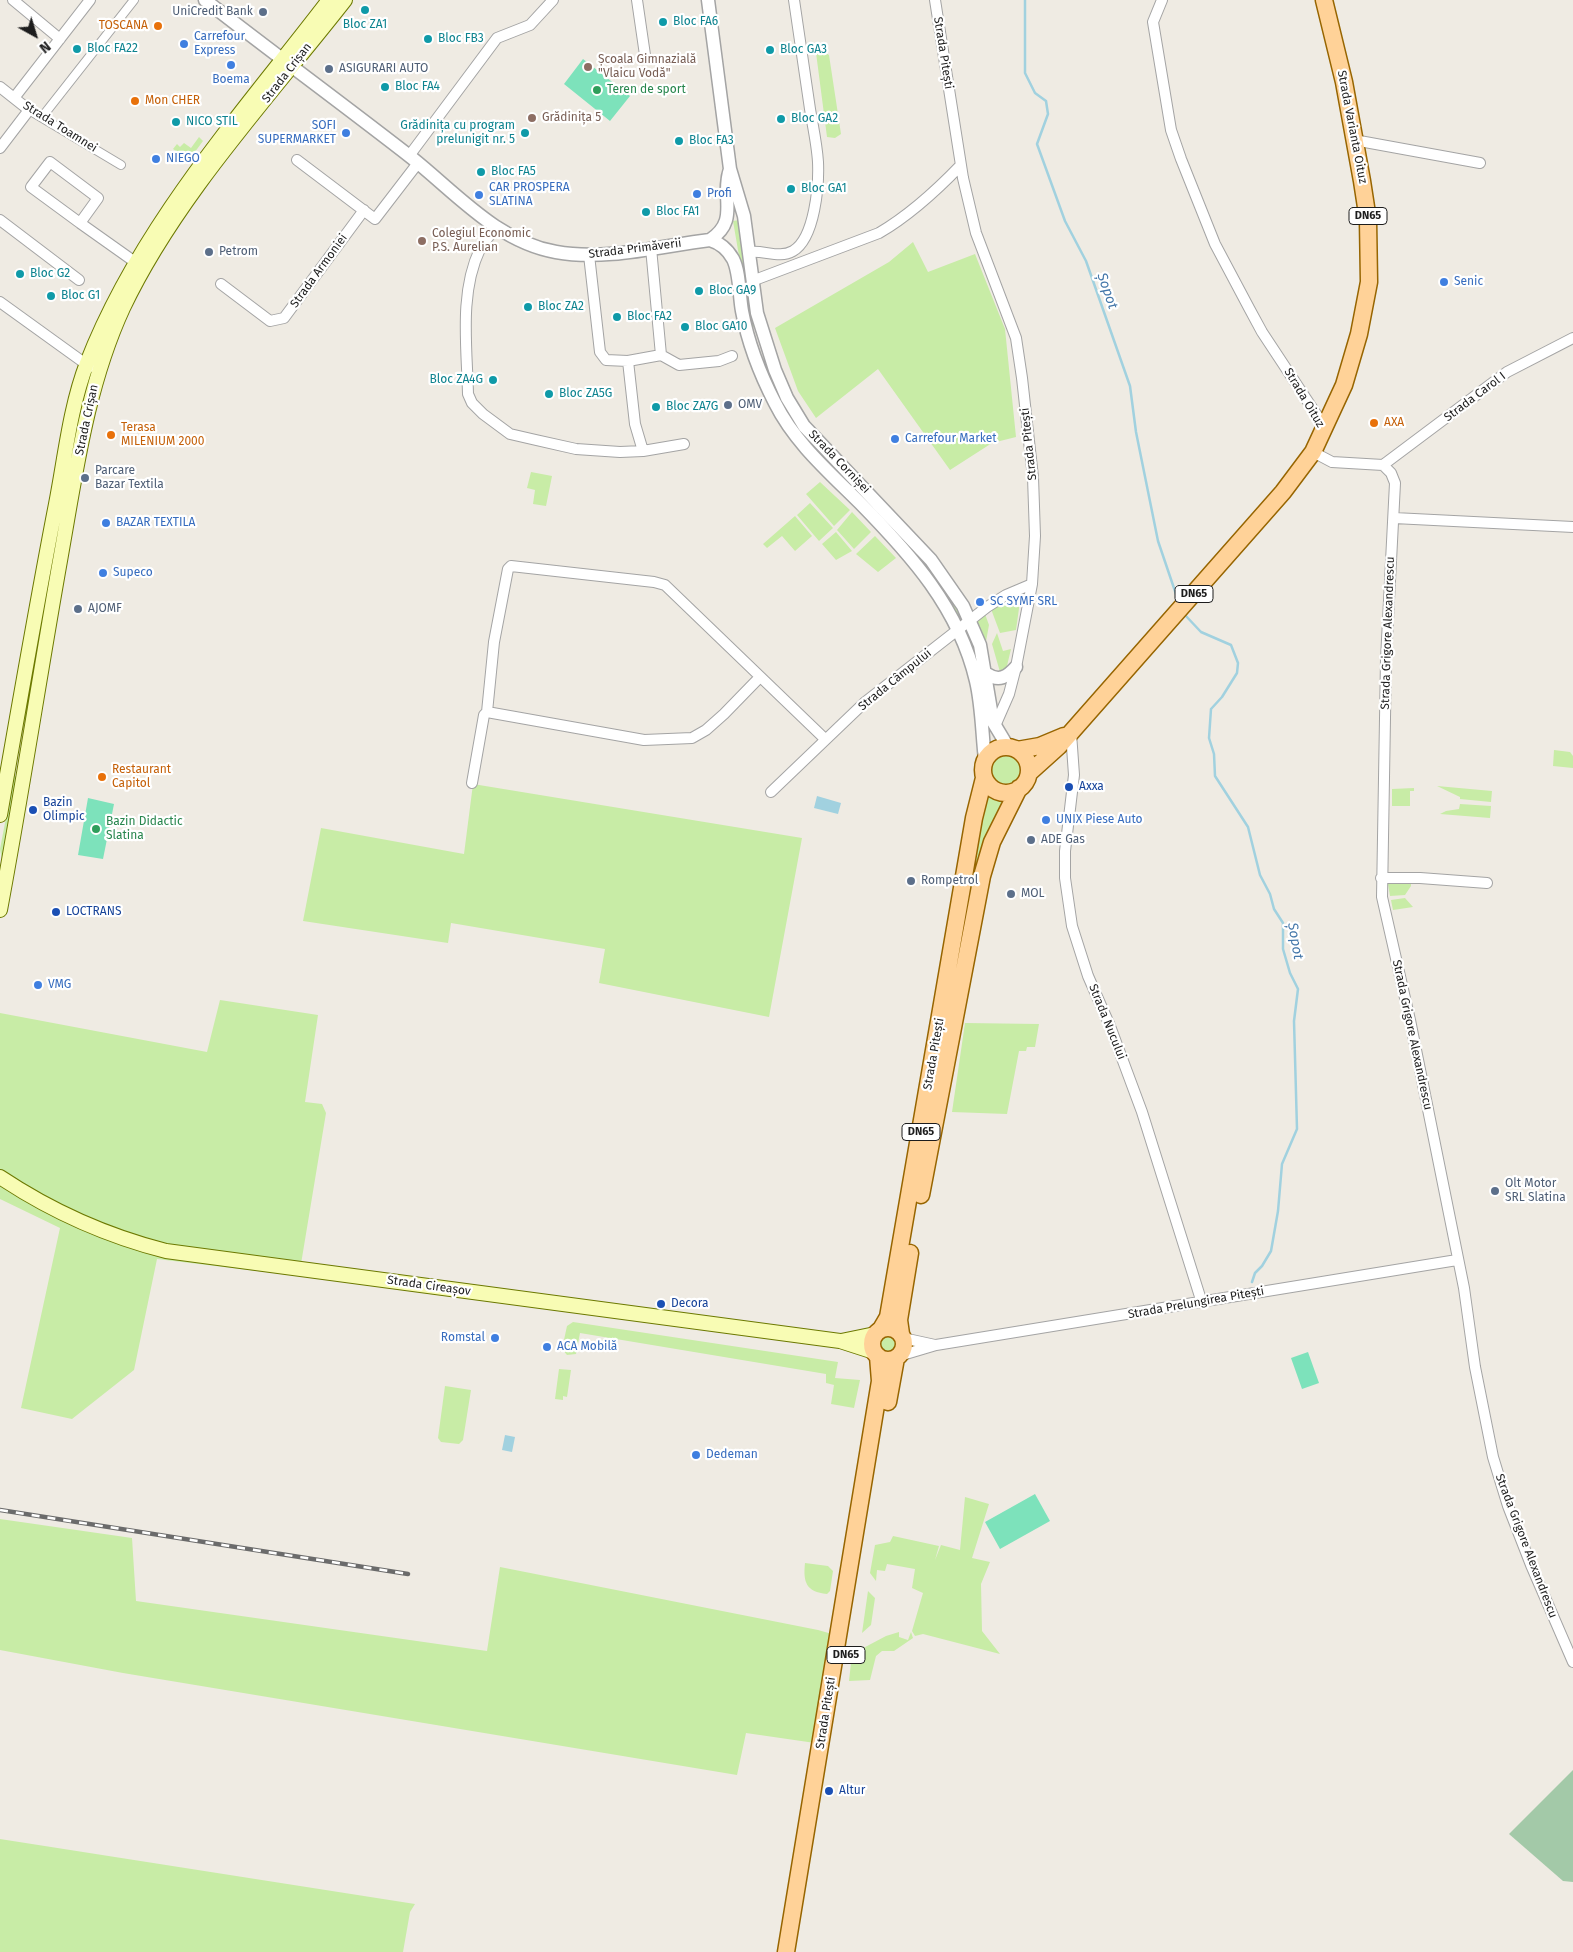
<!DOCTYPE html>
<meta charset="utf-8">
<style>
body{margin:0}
#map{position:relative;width:1573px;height:1952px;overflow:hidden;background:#efebe3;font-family:"Fira Sans",sans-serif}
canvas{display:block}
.north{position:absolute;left:10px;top:10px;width:50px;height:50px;-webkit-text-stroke:4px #fff;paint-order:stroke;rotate:141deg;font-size:14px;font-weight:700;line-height:20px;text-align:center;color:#1d1d1d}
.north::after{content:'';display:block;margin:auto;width:18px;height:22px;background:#1d1d1d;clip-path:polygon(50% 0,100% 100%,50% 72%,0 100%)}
</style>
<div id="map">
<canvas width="1573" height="1952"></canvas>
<div class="north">N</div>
</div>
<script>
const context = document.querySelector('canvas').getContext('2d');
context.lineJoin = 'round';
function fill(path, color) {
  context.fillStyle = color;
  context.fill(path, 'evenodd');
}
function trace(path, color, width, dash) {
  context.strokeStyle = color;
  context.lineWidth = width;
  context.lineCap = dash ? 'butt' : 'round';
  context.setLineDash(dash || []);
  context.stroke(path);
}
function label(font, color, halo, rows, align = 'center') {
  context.font = font + ' "Fira Sans",sans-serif';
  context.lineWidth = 4.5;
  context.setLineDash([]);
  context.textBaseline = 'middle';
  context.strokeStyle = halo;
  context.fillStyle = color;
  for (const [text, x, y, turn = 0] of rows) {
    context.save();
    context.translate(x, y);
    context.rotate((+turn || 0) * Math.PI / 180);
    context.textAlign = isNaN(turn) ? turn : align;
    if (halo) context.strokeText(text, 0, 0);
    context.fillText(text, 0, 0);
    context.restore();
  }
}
const grass = new Path2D(`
 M815 45 829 55 841 134 835 138 827 137Z
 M199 137 203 141 189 160 173 149 177 144 180 147 184 143 191 148Z
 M739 220 750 304 756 325 754 327 751 326 733 221Z
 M913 242 928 272 975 254 1005 329 1016 437 992 443 950 470 878 369 816 418 798 391 775 328 889 262Z
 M531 472 552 476 546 506 533 504 535 490 527 488Z
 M820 482 850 510 834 526 806 494Z
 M810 503 833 528 819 541 797 515Z
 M852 512 871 532 854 549 837 530Z
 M795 516 812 536 795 551 782 536 767 548 763 544Z
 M836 532 852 551 836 560 822 544Z
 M875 536 896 558 878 572 856 554Z
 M904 537C927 562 948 587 962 618L959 620 900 541Z
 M1018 592 1021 594 1016 630 1000 633 991 609Z
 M985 614 989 625 985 647 975 621Z
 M41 616H43L21 749 25 724 23 715Z
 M997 633 1003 651 1011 649 1006 670 1000 672 992 644Z
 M1554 750 1570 752 1573 756V768L1553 766Z
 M992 770a14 14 0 1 1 28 0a14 14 0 1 1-28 0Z
 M14 776 17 777 0 879 2 860 0 849Z
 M473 784 802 838 769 1017 599 983 605 949 451 923 448 943 303 921 321 828 464 854Z
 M1437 786 1492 791 1491 802 1460 799V797Z
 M1414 788V791H1410V806H1392V789Z
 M988 792 1007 799 964 932 957 931Z
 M1460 804 1491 806 1490 818 1440 814 1446 811 1459 809Z
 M1388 884H1411V886L1405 895 1390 896Z
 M1405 898 1413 907 1393 910 1391 900Z
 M220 1000 318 1015 305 1102 322 1104 326 1113 299 1276 157 1259 134 1370 72 1419 21 1408 60 1228 0 1199V1013L207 1052Z
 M965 1023 1039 1024 1035 1047H1027L1026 1051H1019L1007 1114 952 1112Z
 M573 1322 838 1362 835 1378 860 1380 854 1408 831 1404 834 1385 826 1383V1374L580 1333 576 1354 567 1355 562 1349 567 1326Z
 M879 1344a8 8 0 1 1 16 0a8 8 0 1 1-16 0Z
 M559 1369 571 1370 567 1397 563 1396V1400L555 1399Z
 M445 1386 471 1390 463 1440 459 1444 441 1442 438 1438Z
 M965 1497 989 1504 972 1558 990 1562 981 1584 982 1631 1000 1654 923 1634 915 1636 912 1631 923 1593 912 1588 915 1569 887 1564 885 1571 877 1570 876 1581 870 1573 875 1545 890 1542 893 1536 939 1546 935 1560 941 1545 960 1550Z
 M0 1519 132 1538 136 1601 487 1651 500 1567 818 1630 832 1634 815 1743 746 1733 737 1775 123 1673 0 1650Z
 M805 1563 828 1566 833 1571 830 1591 827 1594C806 1592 803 1582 805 1563Z
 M868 1591 875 1598 871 1625 862 1633Z
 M899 1632V1637L908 1640 911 1632 913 1638 894 1651H882L876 1656 870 1680 849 1681 852 1654 886 1636Z
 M0 1839 415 1904 410 1912 403 1952H0Z`);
const cemetery = new Path2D(`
 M1573 1770V1882L1563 1881 1509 1834Z`);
const pitch = new Path2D(`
 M583 59 630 96 610 121 564 84Z
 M88 798 114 804 103 859 78 855Z
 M1308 1352 1319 1383 1302 1389 1291 1358Z
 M1035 1494 1050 1521 1000 1549 985 1522Z`);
const water = new Path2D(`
 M817 796 841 803 838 814 814 808Z
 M505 1435 515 1437 512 1452 502 1450Z`);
const stream = new Path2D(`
 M1025 0V73L1035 93 1046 101 1048 114 1037 144 1065 221 1086 261 1130 386 1136 432 1158 541 1178 600
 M1185 615 1201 632 1231 645 1238 663 1237 673 1222 697 1211 709 1209 738 1214 754 1215 776 1248 827 1260 875 1270 894 1274 909 1283 923V949L1290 973 1298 989 1294 1021 1297 1129 1282 1164 1278 1211 1271 1251 1262 1266 1255 1273 1252 1282`);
const pedestrian = new Path2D(`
 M29 110 121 165
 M42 117 134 0`);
const minor = new Path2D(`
 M13 0 60 39
 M637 0 645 55
 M935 0 963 178 976 233 1016 338 1022 378 1033 477 1035 536 1032 584 1016 667 1009 694 995 726
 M1162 0 1153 22 1171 130 1181 159 1215 244 1249 308 1262 332 1326 429
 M0 87 29 110 0 148
 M14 98 90 0
 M1354 140 1480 163
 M409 156 497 38 530 25 553 0
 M297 160 375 219 418 163
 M0 220 79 280
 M80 223 31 187 50 162 98 198 80 223 135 262
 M496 227C491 234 484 242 480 249 459 293 467 347 468 394L472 403 483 414 510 434 536 440 576 449 620 452 643 451 684 444
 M651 248 661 355
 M749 252C765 250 779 259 793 251 815 238 819 185 818 162 817 145 813 127 810 109 805 73 799 36 794 0
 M589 255 600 352 606 360 628 361 661 355 679 365 719 361 732 356
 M752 281 879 233C910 215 936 191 961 165
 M221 284 270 321 284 318 364 210
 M0 302 90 367
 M628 361 635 424 643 451
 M1313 452 1332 462 1383 465 1391 473 1395 483 1386 659 1382 897 1410 1020 1464 1288 1475 1367 1493 1457 1508 1506 1531 1565 1573 1662
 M1383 465 1507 372 1573 338
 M1394 518 1573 527
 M487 712 644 740 692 738 706 730 724 714 760 677
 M1071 733 1074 775 1065 851V878L1072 926 1088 976 1110 1026 1142 1112 1202 1303
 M472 783 484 715 487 712 494 642 508 569 511 566 654 582 665 585 825 739
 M771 792 864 703 987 607 1006 595 1032 584
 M1381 878H1420L1487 883
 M903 1338 935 1345
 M899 1356 936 1345 1457 1260`);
const tertiary = new Path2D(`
 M205 0C273 53 344 105 412 158 457 194 498 242 556 252 606 261 660 246 710 240 740 220 720 198 730 169
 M708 0 730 169 744 216 757 313 775 370 787 398 804 426 931 560 963 606 980 645 993 722 1008 747
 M710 240C720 243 728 250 733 259 740 273 739 295 742 311 748 343 760 374 775 403 795 443 829 472 860 503 911 555 959 608 976 681 982 706 982 734 985 760
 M987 674C999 682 1007 677 1016 667`);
const secondary = new Path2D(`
 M0 815C18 711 36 607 56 504 65 458 70 407 87 363 140 226 241 115 329 0
 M0 910C22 792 40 673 61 555 76 471 87 386 123 308 175 198 270 96 345 0
 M0 1177C51 1211 107 1236 166 1251L840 1341 874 1352
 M841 1341 875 1334`);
const primary = new Path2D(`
 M983 770a23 23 0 1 1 46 0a23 23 0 1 1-46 0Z
 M1017 750 1040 746 1064 736
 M1029 773 1059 746 1283 492 1313 452 1344 385 1359 334 1369 282 1368 220 1362 181 1344 82 1324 0
 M921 1195 982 876 992 842 1019 788
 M872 1344a16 16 0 1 1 32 0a16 16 0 1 1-32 0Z
 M881 1329 888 1317 974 818 984 778
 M901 1334 899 1320 910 1253
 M888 1402 896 1358
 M786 1952 880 1381 878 1356`);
const rail = new Path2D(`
 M0 1510 408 1574`);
const markers = [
 [365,10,5,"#0f9aa8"],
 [263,12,5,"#5c6f8a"],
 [663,22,5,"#0f9aa8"],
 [158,26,5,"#e8710a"],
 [428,39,5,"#0f9aa8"],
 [184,44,5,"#3f7fe0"],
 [77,49,5,"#0f9aa8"],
 [770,50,5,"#0f9aa8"],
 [231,65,5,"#3f7fe0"],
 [588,67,5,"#8d6e63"],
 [329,69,5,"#5c6f8a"],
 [385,87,5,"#0f9aa8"],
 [597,90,5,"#2e9e5b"],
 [135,101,5,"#e8710a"],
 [532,118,5,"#8d6e63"],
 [781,119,5,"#0f9aa8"],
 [176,122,5,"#0f9aa8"],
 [346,133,5,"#3f7fe0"],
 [525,133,5,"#0f9aa8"],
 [679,141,5,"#0f9aa8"],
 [156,159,5,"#3f7fe0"],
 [481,172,5,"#0f9aa8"],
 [791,189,5,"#0f9aa8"],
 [697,194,5,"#3f7fe0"],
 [479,195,5,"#3f7fe0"],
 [646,212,5,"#0f9aa8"],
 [422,241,5,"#8d6e63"],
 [209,252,5,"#5c6f8a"],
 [20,274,5,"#0f9aa8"],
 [1444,282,5,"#3f7fe0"],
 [699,291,5,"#0f9aa8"],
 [51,296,5,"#0f9aa8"],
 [528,307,5,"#0f9aa8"],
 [617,317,5,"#0f9aa8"],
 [685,327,5,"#0f9aa8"],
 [493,380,5,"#0f9aa8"],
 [549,394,5,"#0f9aa8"],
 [728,405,5,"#5c6f8a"],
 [656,407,5,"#0f9aa8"],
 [1374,423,5,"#e8710a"],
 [111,435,5,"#e8710a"],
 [895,439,5,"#3f7fe0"],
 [85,478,5,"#5c6f8a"],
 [106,523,5,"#3f7fe0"],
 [103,573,5,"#3f7fe0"],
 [980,602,5,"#3f7fe0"],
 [78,609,5,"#5c6f8a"],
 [102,777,5,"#e8710a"],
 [1069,787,5,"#1a4fb4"],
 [33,810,5,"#1a4fb4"],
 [1046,820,5,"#3f7fe0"],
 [96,829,5,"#2e9e5b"],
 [1031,840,5,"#5c6f8a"],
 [911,881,5,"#5c6f8a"],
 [1011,894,5,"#5c6f8a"],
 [56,912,5,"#1a4fb4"],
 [38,985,5,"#3f7fe0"],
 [1495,1191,5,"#5c6f8a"],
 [661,1304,5,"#1a4fb4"],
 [495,1338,5,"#3f7fe0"],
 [547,1347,5,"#3f7fe0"],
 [696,1455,5,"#3f7fe0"],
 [829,1791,5,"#1a4fb4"]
];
const shields = [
 [1368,216,38],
 [1194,594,38],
 [921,1132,38],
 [846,1655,38]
];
const shieldNames = [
 ["DN65",1368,216],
 ["DN65",1194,594],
 ["DN65",921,1132],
 ["DN65",846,1655]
];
const serviceNames = [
 ["UniCredit Bank",253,12,"right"],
 ["ASIGURARI AUTO",339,69],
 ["Petrom",219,252],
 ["OMV",738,405],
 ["Parcare",95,471],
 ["Bazar Textila",95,485],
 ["AJOMF",88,609],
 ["ADE Gas",1041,840],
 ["Rompetrol",921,881],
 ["MOL",1021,894],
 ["Olt Motor",1505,1184],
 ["SRL Slatina",1505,1198]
];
const cultureNames = [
 ["Bloc FA6",673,22],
 ["Bloc ZA1",365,25,"center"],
 ["Bloc FB3",438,39],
 ["Bloc FA22",87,49],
 ["Bloc GA3",780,50],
 ["Bloc FA4",395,87],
 ["Bloc GA2",791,119],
 ["NICO STIL",186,122],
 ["Grădinița cu program",515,126,"right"],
 ["prelunigit nr. 5",515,140,"right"],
 ["Bloc FA3",689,141],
 ["Bloc FA5",491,172],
 ["Bloc GA1",801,189],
 ["Bloc FA1",656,212],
 ["Bloc G2",30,274],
 ["Bloc GA9",709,291],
 ["Bloc G1",61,296],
 ["Bloc ZA2",538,307],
 ["Bloc FA2",627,317],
 ["Bloc GA10",695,327],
 ["Bloc ZA4G",483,380,"right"],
 ["Bloc ZA5G",559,394],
 ["Bloc ZA7G",666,407]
];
const foodNames = [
 ["TOSCANA",148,26,"right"],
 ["Mon CHER",145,101],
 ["AXA",1384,423],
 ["Terasa",121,428],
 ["MILENIUM 2000",121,442],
 ["Restaurant",112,770],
 ["Capitol",112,784]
];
const shopNames = [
 ["Carrefour",194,37],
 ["Express",194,51],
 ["Boema",231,80,"center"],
 ["SOFI",336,126,"right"],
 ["SUPERMARKET",336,140,"right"],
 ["NIEGO",166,159],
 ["CAR PROSPERA",489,188],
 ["SLATINA",489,202],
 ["Profi",707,194],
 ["Senic",1454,282],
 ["Carrefour Market",905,439],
 ["BAZAR TEXTILA",116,523],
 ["Supeco",113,573],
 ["SC SYMF SRL",990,602],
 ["UNIX Piese Auto",1056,820],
 ["VMG",48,985],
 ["Romstal",485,1338,"right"],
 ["ACA Mobilă",557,1347],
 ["Dedeman",706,1455]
];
const streetNames = [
 ["Strada Pitești",943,53,81],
 ["Strada Crișan",287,73,-52],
 ["Strada Toamnei",60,127,32],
 ["Strada Varianta Oituz",1352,127,79],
 ["Strada Primăverii",635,249,-7],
 ["Strada Armoniei",319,271,-54],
 ["Strada Carol I",1475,397,-37],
 ["Strada Oituz",1304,398,59],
 ["Strada Crișan",87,420,-78],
 ["Strada Pitești",1029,444,-96],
 ["Strada Cornișei",839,462,46],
 ["Strada Grigore Alexandrescu",1388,633,-88],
 ["Strada Câmpului",895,680,-39],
 ["Strada Nucului",1107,1022,68],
 ["Strada Grigore Alexandrescu",1412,1035,78],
 ["Strada Pitești",934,1054,-80],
 ["Strada Cireașov",429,1286,8],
 ["Strada Prelungirea Pitești",1196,1303,-10],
 ["Strada Grigore Alexandrescu",1526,1546,69],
 ["Strada Pitești",826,1713,-81]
];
const educationNames = [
 ["Școala Gimnazială",598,60],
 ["\"Vlaicu Vodă\"",598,74],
 ["Grădinița 5",542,118],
 ["Colegiul Economic",432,234],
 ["P.S. Aurelian",432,248]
];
const leisureNames = [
 ["Teren de sport",607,90],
 ["Bazin Didactic",106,822],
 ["Slatina",106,836]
];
const transitNames = [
 ["Axxa",1079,787],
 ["Bazin",43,803],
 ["Olimpic",43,817],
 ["LOCTRANS",66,912],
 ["Decora",671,1304],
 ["Altur",839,1791]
];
const waterNames = [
 ["Șopot",1107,291,71],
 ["Șopot",1295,941,80]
];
fill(grass, '#c8eca6');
fill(cemetery, '#a3c9a8');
fill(pitch, '#7de2bb');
fill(water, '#a1d1df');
trace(stream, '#a1d1df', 2.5);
trace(pedestrian, '#a4a4a4', 10);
trace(minor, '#a4a4a4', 12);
trace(tertiary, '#a4a4a4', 15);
trace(secondary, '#6c7900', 16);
trace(primary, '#976500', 19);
trace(pedestrian, '#fff', 8);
trace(minor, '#fff', 10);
trace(tertiary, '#fff', 12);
trace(secondary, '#f8fcb4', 14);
trace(primary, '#ffd298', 16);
trace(rail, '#6b6b6b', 4.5);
trace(rail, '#fff', 2.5, [8]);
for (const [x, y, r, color] of markers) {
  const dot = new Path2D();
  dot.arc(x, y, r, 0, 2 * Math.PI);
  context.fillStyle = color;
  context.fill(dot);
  trace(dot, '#fff', 2);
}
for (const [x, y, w] of shields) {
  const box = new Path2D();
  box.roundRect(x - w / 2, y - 8.5, w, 17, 4);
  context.fillStyle = '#fff';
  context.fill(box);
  trace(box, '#1d1d1d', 1);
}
label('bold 11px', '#1d1d1d', null, shieldNames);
label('12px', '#4e5e75', '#fff', serviceNames, 'left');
label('12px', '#0d838f', '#fff', cultureNames, 'left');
label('12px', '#c56008', '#fff', foodNames, 'left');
label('12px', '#366cbe', '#fff', shopNames, 'left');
label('12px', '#1d1d1d', '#fff', streetNames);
label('12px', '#785e54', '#fff', educationNames, 'left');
label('12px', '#27864d', '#fff', leisureNames, 'left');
label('12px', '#164399', '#fff', transitNames, 'left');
label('italic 14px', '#4376a9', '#fff', waterNames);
</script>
